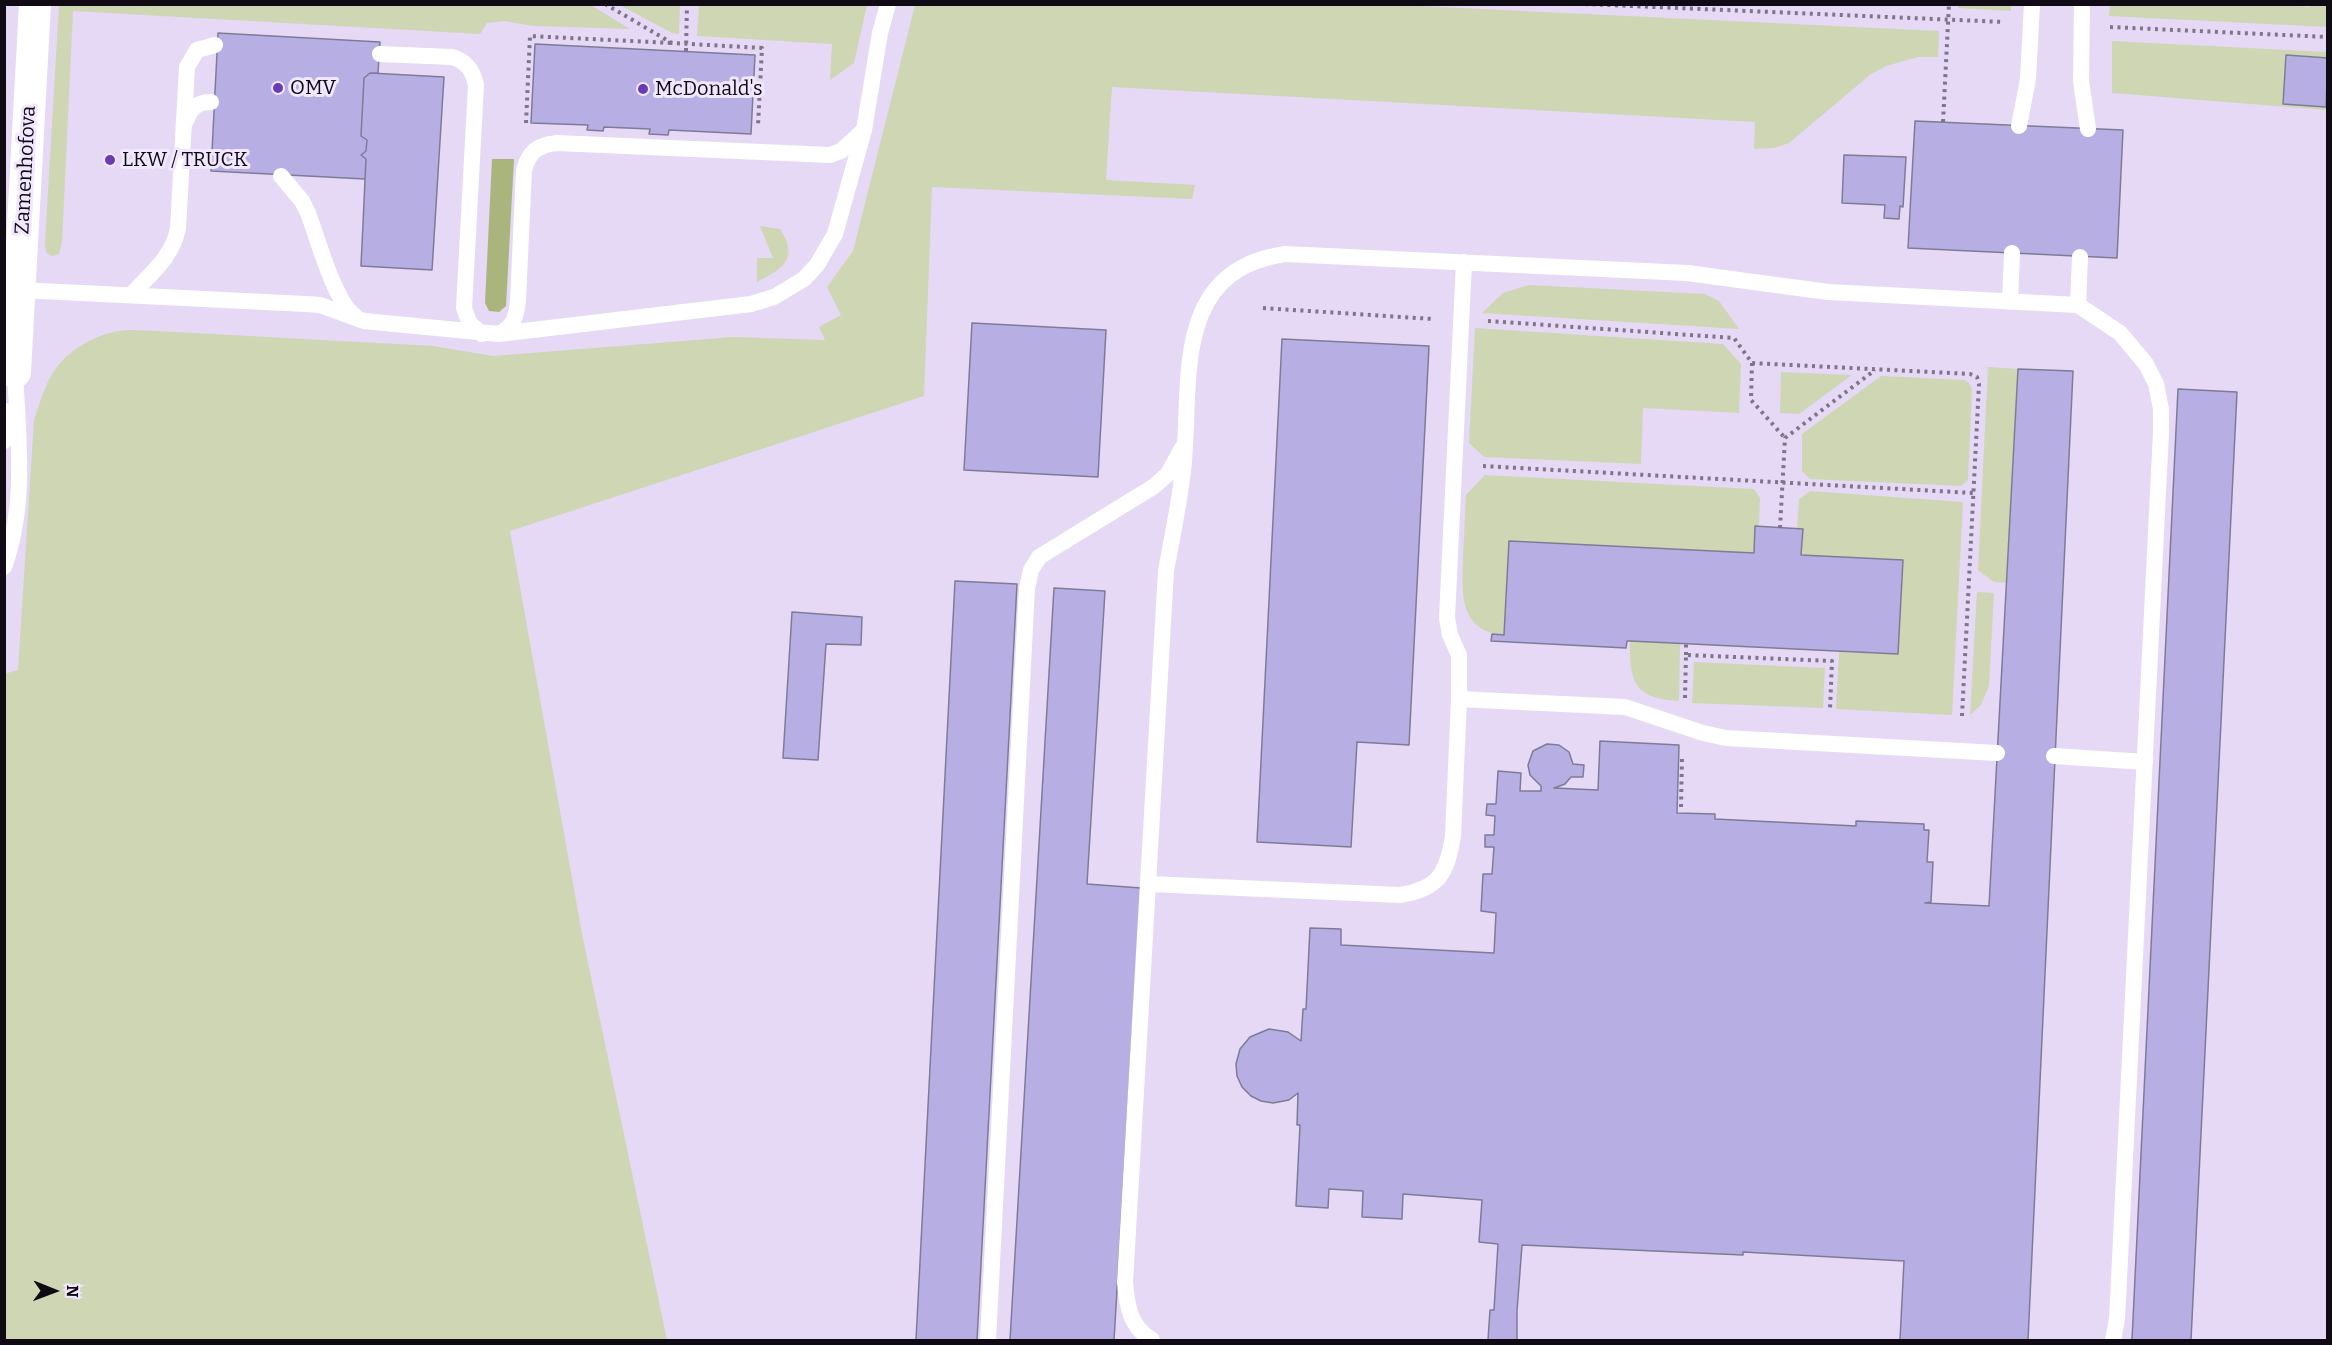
<!DOCTYPE html>
<style>
body{margin:0}
#map{position:relative;width:2332px;height:1345px;overflow:hidden;background:#e5d9f6;font-family:Bitter,serif}
canvas{display:block}
.frame{position:absolute;inset:0;border:6px solid #0f0a14;pointer-events:none}
.north{position:absolute;left:24px;top:1261px;width:60px;height:60px;-webkit-text-stroke:4px #f1e7fe;paint-order:stroke;rotate:91deg;font-size:16px;font-weight:700;line-height:24px;text-align:center;color:#0f0a14}
.north::after{content:'';display:block;margin:auto;width:21px;height:27px;background:#0f0a14;clip-path:polygon(50% 0,100% 100%,50% 72%,0 100%)}
</style>
<div id="map">
<canvas width="2332" height="1345"></canvas>
<div class="frame"></div>
<div class="north">N</div>
</div>
<script>
const context = document.querySelector('canvas').getContext('2d');
context.lineJoin = 'round';
function fill(path, color) {
  context.fillStyle = color;
  context.fill(path, 'evenodd');
}
function trace(path, color, width, dash) {
  context.strokeStyle = color;
  context.lineWidth = width;
  context.lineCap = dash ? 'butt' : 'round';
  context.setLineDash(dash || []);
  context.stroke(path);
}
function label(font, color, halo, rows, align = 'center') {
  context.font = font + ' Bitter,serif';
  context.lineWidth = 6;
  context.setLineDash([]);
  context.textBaseline = 'middle';
  context.strokeStyle = halo;
  context.fillStyle = color;
  for (const [text, x, y, turn = 0] of rows) {
    context.save();
    context.translate(x, y);
    context.rotate((+turn || 0) * Math.PI / 180);
    context.textAlign = isNaN(turn) ? turn : align;
    if (halo) context.strokeText(text, 0, 0);
    context.fillText(text, 0, 0);
    context.restore();
  }
}
const green = new Path2D(`
 M589 4 630 29 533 26 504 21 487 23 480 34 73 11 62 242 59 254 51 256 46 252 45 243 59 5Z
 M620 5H680L679 34 672 33Z
 M699 5V4L867 5 854 63 830 80 832 44 697 36Z
 M915 5H1399L1939 31 1938 57H1918L1886 66 1871 74 1789 143 1774 148 1754 149 1755 122 1112 87 1106 180 1195 185 1192 199 932 187 924 396 510 531 582 934 667 1340H5L4 674 18 670 34 420C38 408 42 395 47 384 59 355 90 336 119 331 131 329 145 331 157 331L433 346 493 356 733 337 825 340 819 327 841 315 827 287 853 251Z
 M1958 5H2011V11L1958 8Z
 M2292 5 2309 7V5H2326L2327 27 2109 16 2110 5Z
 M2112 41 2327 52V58L2286 56 2283 104 2327 107V110L2112 93Z
 M760 226 780 229C800 259 782 269 757 282V258H773Z
 M1529 285 1705 294 1719 301 1739 329 1482 313 1503 293Z
 M1475 328 1723 344 1741 364 1739 413 1643 408 1641 464 1484 457 1469 443Z
 M1988 367 2018 369 2006 583 1994 582 1978 570Z
 M1781 372 1852 375 1799 414 1780 413Z
 M1881 376 1965 380 1969 383 1972 389 1968 480 1961 486 1810 479 1802 471V434Z
 M1485 475 1754 489 1760 498 1759 526 1755 527 1754 553 1509 541 1504 635C1458 631 1462 592 1463 556 1464 536 1465 515 1466 495Z
 M1810 491 1963 502 1952 715 1836 709 1839 652 1898 654 1903 561 1801 555 1803 529H1797L1799 499Z
 M1977 592 1994 593 1989 686 1981 705 1970 715Z
 M1630 641 1680 644 1679 701C1635 699 1629 682 1630 641Z
 M1694 662 1825 668 1823 708 1692 703Z`);
const forest = new Path2D(`
 M492 159H514L506 306 499 312 489 311 485 303Z`);
const building = new Path2D(`
 M218 33 380 42 378 73H370L364 78 361 136 367 140 366 151 361 155 366 159 365 179 211 171Z
 M535 44 755 55 751 134 669 130 668 135 649 134 650 129 604 127 603 131 587 130 588 125 531 123Z
 M2286 55 2328 58 2326 107 2283 104Z
 M370 73 444 77 432 270 361 266 366 159 361 155 366 151 367 140 361 136 364 78Z
 M1915 121 2123 130 2117 258 1908 248Z
 M1844 155 1906 157 1903 207 1900 206 1899 219 1884 218 1885 205 1842 203Z
 M972 323 1106 330 1098 477 964 470Z
 M1282 339 1429 346 1409 745 1357 742 1351 847 1257 842Z
 M2018 369 2073 371 2028 1340H1900L1904 1261 1743 1252V1255L1522 1245 1517 1311V1340H1488L1490 1310H1494L1498 1244 1479 1242 1482 1200 1403 1194 1402 1219 1362 1217 1363 1191 1329 1189 1328 1208 1296 1206 1300 1125H1297L1298 1093 1289 1100 1273 1103 1261 1101 1251 1096 1242 1087 1237 1076 1236 1064 1240 1049 1250 1037 1269 1029 1288 1032 1301 1041 1303 1009H1306L1310 928 1341 929V945L1494 953 1496 913 1481 911 1483 874H1492L1494 847H1485V835H1494L1495 816 1486 815 1487 804H1496L1498 771 1521 773 1520 791H1541V786L1530 775 1528 765 1533 751 1547 744 1559 745 1569 752 1573 764 1584 765 1583 777H1571L1565 784 1554 788 1598 790 1600 741 1679 745 1677 813 1715 814V819L1856 826V821L1924 824V830H1929L1927 862H1933L1931 902 1925 903 1989 906Z
 M2178 389 2237 392 2191 1340H2132Z
 M1755 526 1803 529 1801 555 1903 560 1898 654 1630 641H1627L1626 648 1491 641 1492 634 1504 635 1509 541 1754 553Z
 M955 581 1017 584 977 1340H916Z
 M1054 588 1105 591 1087 884 1141 888 1114 1340H1010Z
 M792 612 862 617 861 645 826 644 818 760 783 758Z`);
const path = new Path2D(`
 M605 4 672 43 762 48 758 125
 M1585 4 2004 22
 M2110 27 2328 37
 M686 51 687 4
 M1943 122 1949 4
 M526 123 530 36 671 43
 M1263 308 1433 319
 M1488 321 1734 338 1752 363 1970 374 1977 377 1979 384 1962 716
 M1752 363 1751 400 1785 438
 M1483 466 1973 493
 M1780 528 1785 438 1875 370
 M1686 655V644
 M1685 698 1686 655 1832 661 1830 709
 M1681 807 1682 757`);
const lane = new Path2D(`
 M2082 4 2081 81 2088 129
 M380 54 452 57C466 61 473 70 476 85L464 308 470 324 482 334
 M185 123C190 110 195 102 211 102
 M2019 126 2028 79 2032 4
 M281 176 302 201 308 213C318 239 334 301 355 316
 M12 288 20 290 306 304 320 305 364 321 499 334 751 304 774 297 804 279 817 265 835 234 864 130 880 33 888 4
 M131 295C150 274 173 257 178 228L187 67 197 50 215 45
 M2010 302 2012 253
 M2078 305 2080 257
 M499 334C514 326 516 317 518 301L524 170C529 152 537 145 557 143L830 155 841 151 863 131
 M4 441 9 411
 M4 567C27 504 18 437 15 372
 M1459 699V655L1450 635 1447 618 1464 262
 M2054 756 2145 762
 M1149 884 1400 895C1439 889 1447 873 1453 836L1459 699 1625 707 1703 733 1726 738 1997 753
 M988 1340 1027 588 1031 570 1039 557 1153 487 1168 474 1182 448
 M1152 1340C1130 1327 1127 1306 1125 1282L1166 571C1172 538 1179 505 1183 471 1193 387 1168 271 1285 254L1687 273 1828 292 2078 305 2120 333 2146 364 2156 384 2161 409V432L2117 1319 2113 1340`);
const street = new Path2D(`
 M15 372 35 4`);
const markers = [
 [278,88,6,"#693cb4"],
 [643,89,6,"#693cb4"],
 [110,160,6,"#693cb4"]
];
const poiNames = [
 ["OMV",290,88],
 ["McDonald's",655,89],
 ["LKW / TRUCK",122,160]
];
const streetNames = [
 ["Zamenhofova",26,170,-87]
];
fill(green, '#ced6b3');
fill(forest, '#aab57e');
fill(building, '#b7afe4');
trace(building, '#7f7b96', 1.5);
trace(path, '#7e7589', 4, [3, 4.5]);
trace(lane, '#fff', 16);
trace(street, '#fff', 32);
for (const [x, y, r, color] of markers) {
  const dot = new Path2D();
  dot.arc(x, y, r, 0, 2 * Math.PI);
  context.fillStyle = color;
  context.fill(dot);
  trace(dot, '#f1e7fe', 2);
}
label('20px', '#0f0a14', '#f1e7fe', poiNames, 'left');
label('20px', '#0f0a14', '#f1e7fe', streetNames);
</script>
